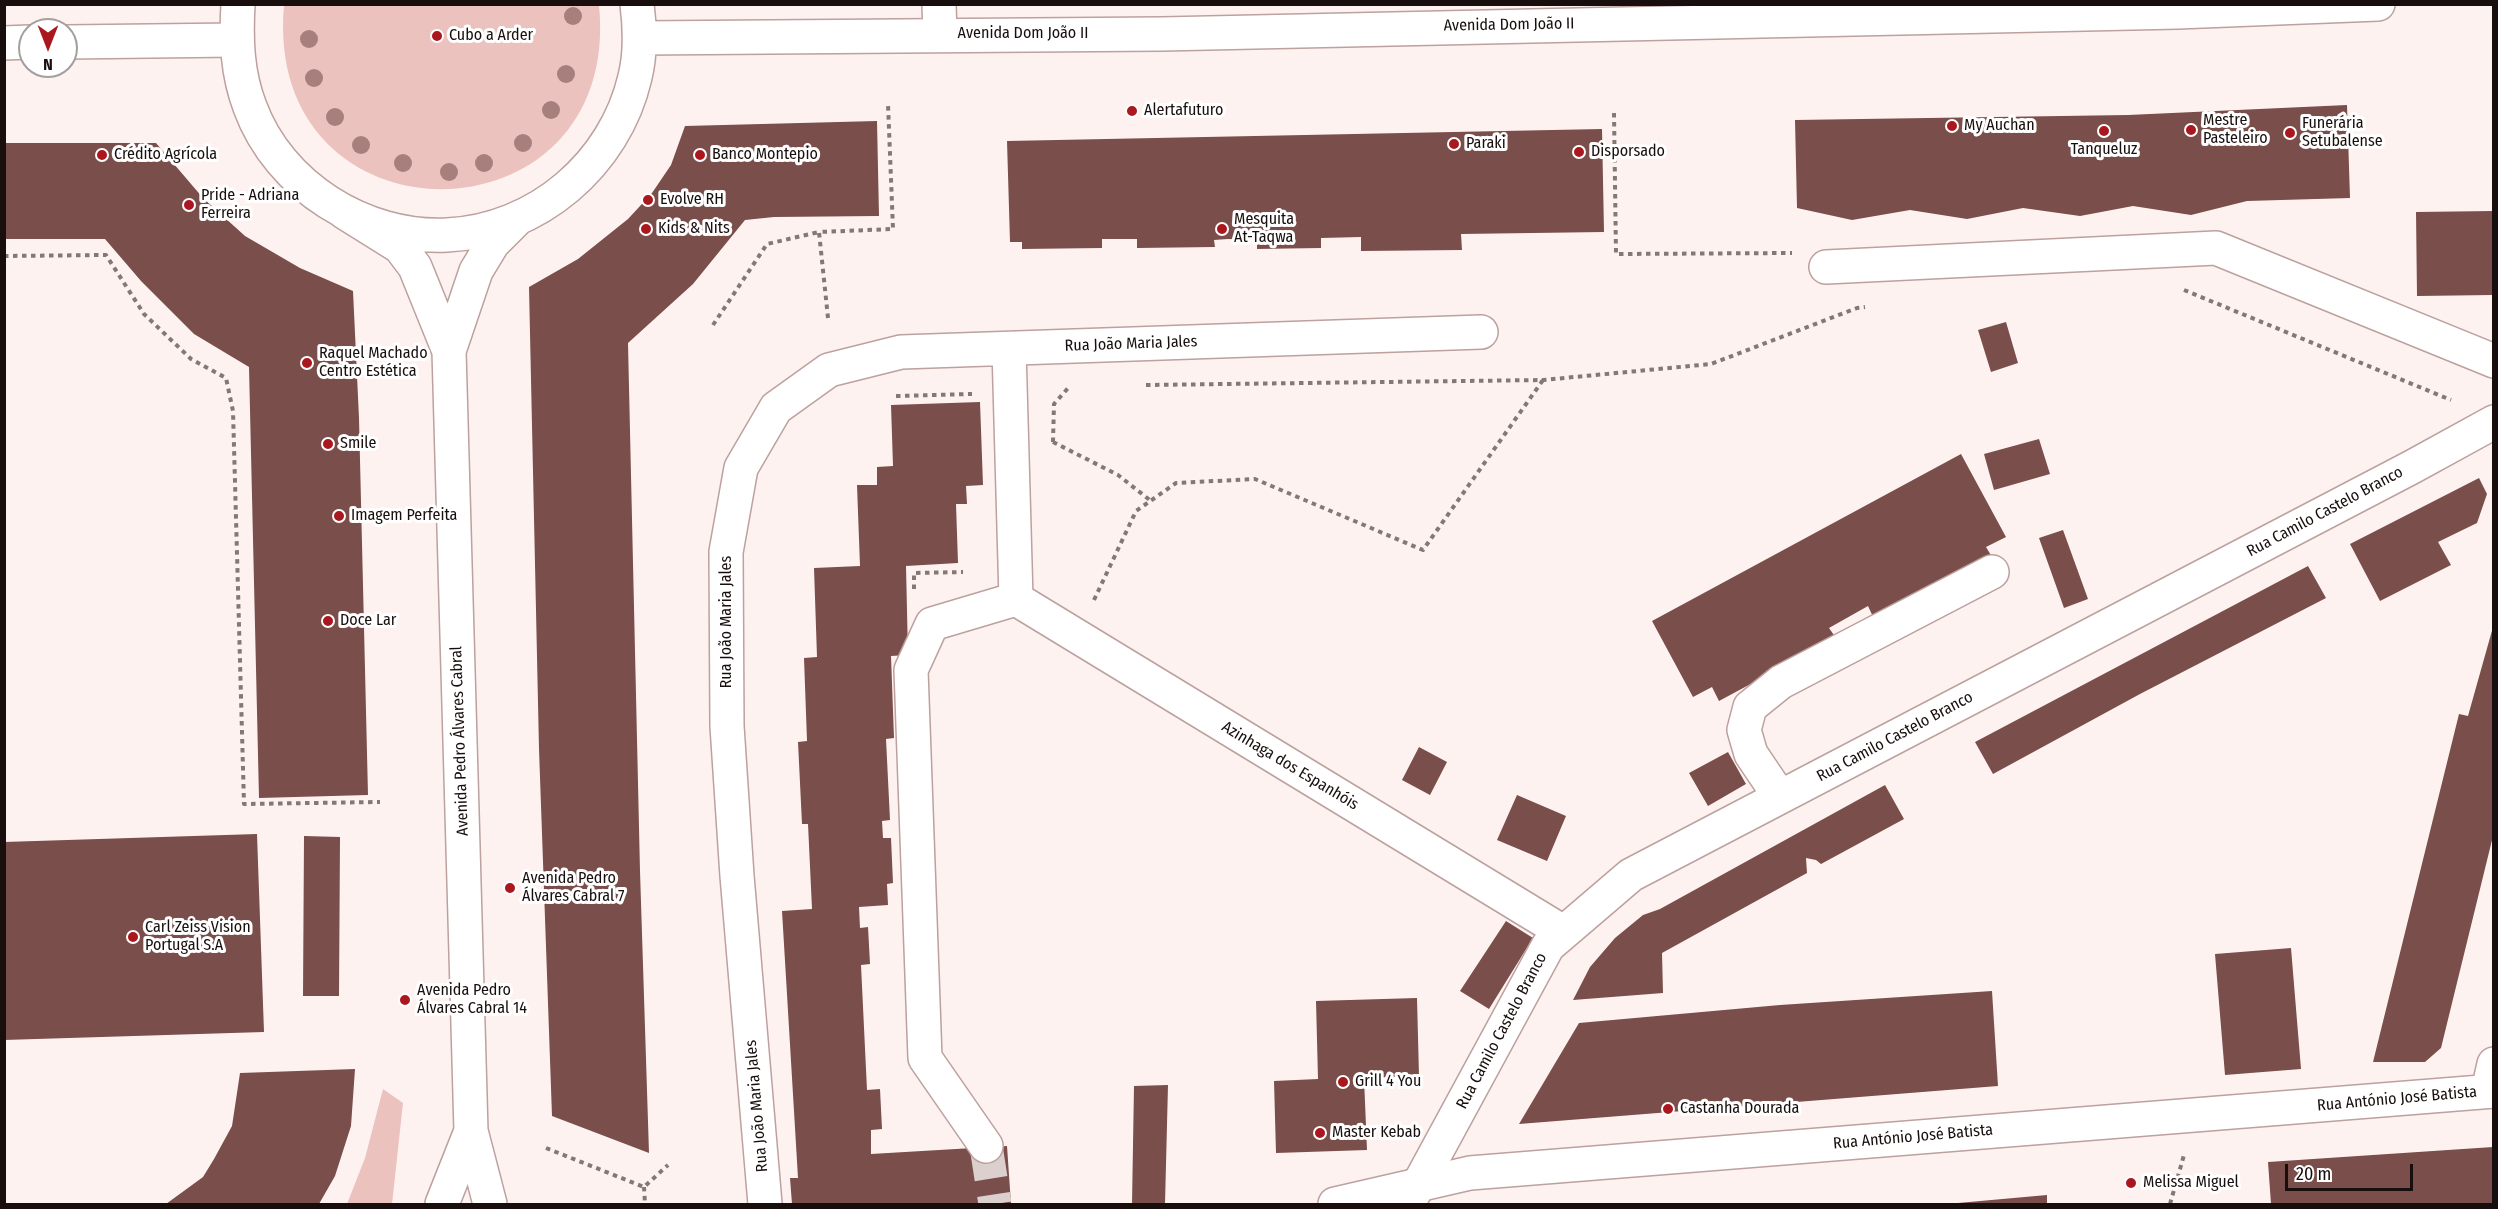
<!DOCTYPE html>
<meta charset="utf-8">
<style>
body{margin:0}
#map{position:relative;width:2498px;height:1209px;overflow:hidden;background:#fef2f0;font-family:"Fira Sans Condensed",sans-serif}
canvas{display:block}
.frame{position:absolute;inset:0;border:6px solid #170e0d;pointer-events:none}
.north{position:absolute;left:18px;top:18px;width:60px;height:60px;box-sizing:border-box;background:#fff;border:2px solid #a29f9e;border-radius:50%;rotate:180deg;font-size:16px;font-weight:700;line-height:24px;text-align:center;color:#170e0d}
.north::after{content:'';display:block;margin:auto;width:21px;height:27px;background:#ab171f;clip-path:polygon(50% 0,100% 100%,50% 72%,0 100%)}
.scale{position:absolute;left:2285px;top:1164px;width:128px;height:27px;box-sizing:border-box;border:3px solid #170e0d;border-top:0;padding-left:8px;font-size:18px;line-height:21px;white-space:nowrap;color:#170e0d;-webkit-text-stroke:4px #fff;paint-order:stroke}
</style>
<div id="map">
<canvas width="2498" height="1209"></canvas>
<div class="frame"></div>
<div class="north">N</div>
<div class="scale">20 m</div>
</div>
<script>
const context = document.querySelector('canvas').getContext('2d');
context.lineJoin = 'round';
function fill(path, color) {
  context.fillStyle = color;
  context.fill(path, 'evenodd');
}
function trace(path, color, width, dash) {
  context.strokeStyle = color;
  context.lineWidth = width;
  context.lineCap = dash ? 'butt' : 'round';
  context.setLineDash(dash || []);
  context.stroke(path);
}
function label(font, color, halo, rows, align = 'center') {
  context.font = font + ' "Fira Sans Condensed",sans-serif';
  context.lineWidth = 6;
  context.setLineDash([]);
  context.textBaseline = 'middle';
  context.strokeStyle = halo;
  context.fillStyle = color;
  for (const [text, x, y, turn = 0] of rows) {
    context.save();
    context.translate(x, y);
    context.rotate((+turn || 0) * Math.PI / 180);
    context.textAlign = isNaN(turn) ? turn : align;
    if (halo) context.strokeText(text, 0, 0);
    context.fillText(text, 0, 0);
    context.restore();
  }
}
const green = new Path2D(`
 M284 5H599C623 249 262 252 284 5Z
 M383 1089 403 1103 392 1204H347L365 1158Z`);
const building = new Path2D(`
 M2347 105 2350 198 2247 201 2191 215 2133 206 2080 216 2023 208 1967 219 1910 210 1852 220 1797 208 1795 120 2128 115Z
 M877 121 879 216 774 217 745 220 693 284 628 343 640 871 649 1153 552 1116 539 749 529 287 578 259 628 219 652 193 671 165 685 126Z
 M1602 129 1604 232 1461 234 1462 250 1361 251V237L1321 238V248L1257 249V240L1228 239 1214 240 1215 247 1137 248V239H1102V248L1022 249V242H1010L1007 141Z
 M4 143H156L203 198 245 236 300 268 353 291 359 418 368 795 259 798 249 367 194 334 141 281 105 239H4Z
 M2493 211V295L2417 296 2416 212Z
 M2006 322 2018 363 1991 372 1978 330Z
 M980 402 983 485 966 486 967 504H956L958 563 906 566 908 655 891 656 894 738 886 739 890 820 882 821 883 838H891L893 883 887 884 888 905 859 907 860 928 868 927 870 964 861 965 867 1090 880 1089 882 1129 871 1130V1154L1007 1146 1011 1204H792L790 1178H798L782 911 812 909 808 824H802L798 742 807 741 804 658 817 657 814 568 860 566 857 485H877V467L893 466 891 405Z
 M2039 439 2050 474 1994 490 1984 454Z
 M1961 454 2006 537 1986 547 1992 557 1875 621 1868 606 1829 628 1836 638 1719 701 1712 687 1693 697 1652 621Z
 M2479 478 2487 494 2477 523 2438 542 2451 565 2380 601 2350 544Z
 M2063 530 2088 599 2064 608 2039 538Z
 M2308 566 2326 598 2140 694 1993 774 1975 742Z
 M2493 627V836L2441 1048 2425 1062H2373L2459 714 2468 716Z
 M1419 747 1447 762 1430 795 1402 780Z
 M1728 752 1746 784 1708 806 1689 773Z
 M1885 785 1904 819 1821 864 1816 860 1806 858 1807 873 1662 953 1663 993 1573 1000 1590 967 1615 938 1643 915 1660 909Z
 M1517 795 1566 816 1547 861 1497 840Z
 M257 834 264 1032 4 1040V842Z
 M304 836 340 837 339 996H303Z
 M1506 921 1533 938 1489 1009 1460 991Z
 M2291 948 2301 1069 2225 1075 2215 954Z
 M1992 991 1998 1086 1519 1124 1579 1023 1780 1005Z
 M1417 998 1419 1076 1364 1078 1367 1150 1276 1153 1274 1081 1318 1079 1316 1001Z
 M355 1069 351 1126 335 1176 319 1204H166L203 1177 214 1159 232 1126 240 1073Z
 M1168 1085 1165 1204H1132L1134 1086Z
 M2493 1147V1204H2271L2268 1162Z
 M2047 1195V1204H1958V1203Z`);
const minorTunnel = new Path2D(`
 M986 1146 995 1204`);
const path = new Path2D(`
 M1614 113 1616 254 1792 253
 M4 256 106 255 144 314 191 359 226 378 233 411 244 804 380 802
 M2184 290 2451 400
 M828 318 819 232 893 229 888 104
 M713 325 767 244 819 232
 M1146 385 1543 380 1711 364 1857 308 1865 307
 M896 396 972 394
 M1053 442 1054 404 1069 387
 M1053 442 1118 475 1151 501
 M914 589V573L963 572
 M1094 600 1136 511 1176 483 1255 479 1423 550 1543 380
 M546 1148 644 1187 668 1165
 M644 1187 645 1204
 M2170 1204 2184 1155`);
const minor = new Path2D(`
 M939 4 940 35
 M66 42 236 40
 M4 43 30 42
 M1826 267 2216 248 2494 361
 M1009 349 1016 599
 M1780 797 1751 754 1744 730 1750 707 1781 682 1992 572
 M2488 1091 2494 1064
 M986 1146 925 1058 911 670 932 624 1016 599 1563 932
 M765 1204 737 876 727 726 726 552 741 468 776 408 829 370 901 352 1481 332
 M1408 1204 1548 946 1631 875 2412 467 2494 422`);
const major = new Path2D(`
 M238 4C236 40 237 73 250 107 279 186 364 239 447 235 537 231 615 164 635 77 641 53 640 28 637 4
 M640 38 1162 34 2178 12 2378 4
 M344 212 400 247 415 267 449 351 471 1131 490 1204
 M449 351 476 271 493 243 516 220
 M442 1204 471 1131
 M1335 1204 1470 1173 2494 1091`);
const trees = [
 [573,16],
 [309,39],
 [566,74],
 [314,78],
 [551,110],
 [335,117],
 [523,143],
 [361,145],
 [403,163],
 [484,163],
 [449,172]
];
const markers = [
 [437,36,6,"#ab171f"],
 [1132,111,6,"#ab171f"],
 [1952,126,6,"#ab171f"],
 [2191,130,6,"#ab171f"],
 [2104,131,6,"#ab171f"],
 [2290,133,6,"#ab171f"],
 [1454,144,6,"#ab171f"],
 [1579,152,6,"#ab171f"],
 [102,155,6,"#ab171f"],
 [700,155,6,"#ab171f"],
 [648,200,6,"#ab171f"],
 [189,205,6,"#ab171f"],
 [646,229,6,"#ab171f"],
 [1222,229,6,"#ab171f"],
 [307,363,6,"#ab171f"],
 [328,444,6,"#ab171f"],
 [339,516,6,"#ab171f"],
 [328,621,6,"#ab171f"],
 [510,888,6,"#ab171f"],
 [133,937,6,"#ab171f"],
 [405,1000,6,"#ab171f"],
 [1343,1082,6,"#ab171f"],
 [1668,1109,6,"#ab171f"],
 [1320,1133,6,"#ab171f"],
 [2131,1183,6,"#ab171f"]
];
const streetNames = [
 ["Avenida Dom João II",1509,25,-1],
 ["Avenida Dom João II",1023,34],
 ["Rua João Maria Jales",1131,344,-2],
 ["Rua Camilo Castelo Branco",2325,512,-28],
 ["Rua João Maria Jales",727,622,-90],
 ["Rua Camilo Castelo Branco",1895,737,-28],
 ["Avenida Pedro Álvares Cabral",460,741,-92],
 ["Azinhaga dos Espanhóis",1290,766,31],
 ["Rua Camilo Castelo Branco",1502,1031,-62],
 ["Rua António José Batista",2397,1099,-5],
 ["Rua João Maria Jales",757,1106,-95],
 ["Rua António José Batista",1913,1137,-5]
];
const poiNames = [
 ["Cubo a Arder",449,36],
 ["Alertafuturo",1144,111],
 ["Mestre",2203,121],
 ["Pasteleiro",2203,139],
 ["Funerária",2302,124],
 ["Setubalense",2302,142],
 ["My Auchan",1964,126],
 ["Paraki",1466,144],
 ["Tanqueluz",2104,150,"center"],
 ["Disporsado",1591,152],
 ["Crédito Agrícola",114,155],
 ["Banco Montepio",712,155],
 ["Pride - Adriana",201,196],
 ["Ferreira",201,214],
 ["Evolve RH",660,200],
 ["Mesquita",1234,220],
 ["At-Taqwa",1234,238],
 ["Kids & Nits",658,229],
 ["Raquel Machado",319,354],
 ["Centro Estética",319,372],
 ["Smile",340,444],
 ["Imagem Perfeita",351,516],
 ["Doce Lar",340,621],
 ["Avenida Pedro",522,879],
 ["Álvares Cabral 7",522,897],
 ["Carl Zeiss Vision",145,928],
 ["Portugal S.A",145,946],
 ["Avenida Pedro",417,991],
 ["Álvares Cabral 14",417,1009],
 ["Grill 4 You",1355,1082],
 ["Castanha Dourada",1680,1109],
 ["Master Kebab",1332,1133],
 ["Melissa Miguel",2143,1183]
];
fill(green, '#ebc2be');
fill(building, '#7a4e4a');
trace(minorTunnel, '#dbd0ce', 33, [33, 16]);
trace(minor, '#bca19e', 36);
trace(major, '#bca19e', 36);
trace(path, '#827876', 4, [4.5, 4.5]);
trace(minor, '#fff', 33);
trace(major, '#fff', 33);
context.fillStyle = '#a7807d';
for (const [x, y] of trees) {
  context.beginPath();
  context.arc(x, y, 9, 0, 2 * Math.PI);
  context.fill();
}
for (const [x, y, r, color] of markers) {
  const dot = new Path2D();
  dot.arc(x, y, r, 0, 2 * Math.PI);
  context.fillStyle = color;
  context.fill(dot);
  trace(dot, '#fff', 2);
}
label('16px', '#170e0d', '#fff', streetNames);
label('16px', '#170e0d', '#fff', poiNames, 'left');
</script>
